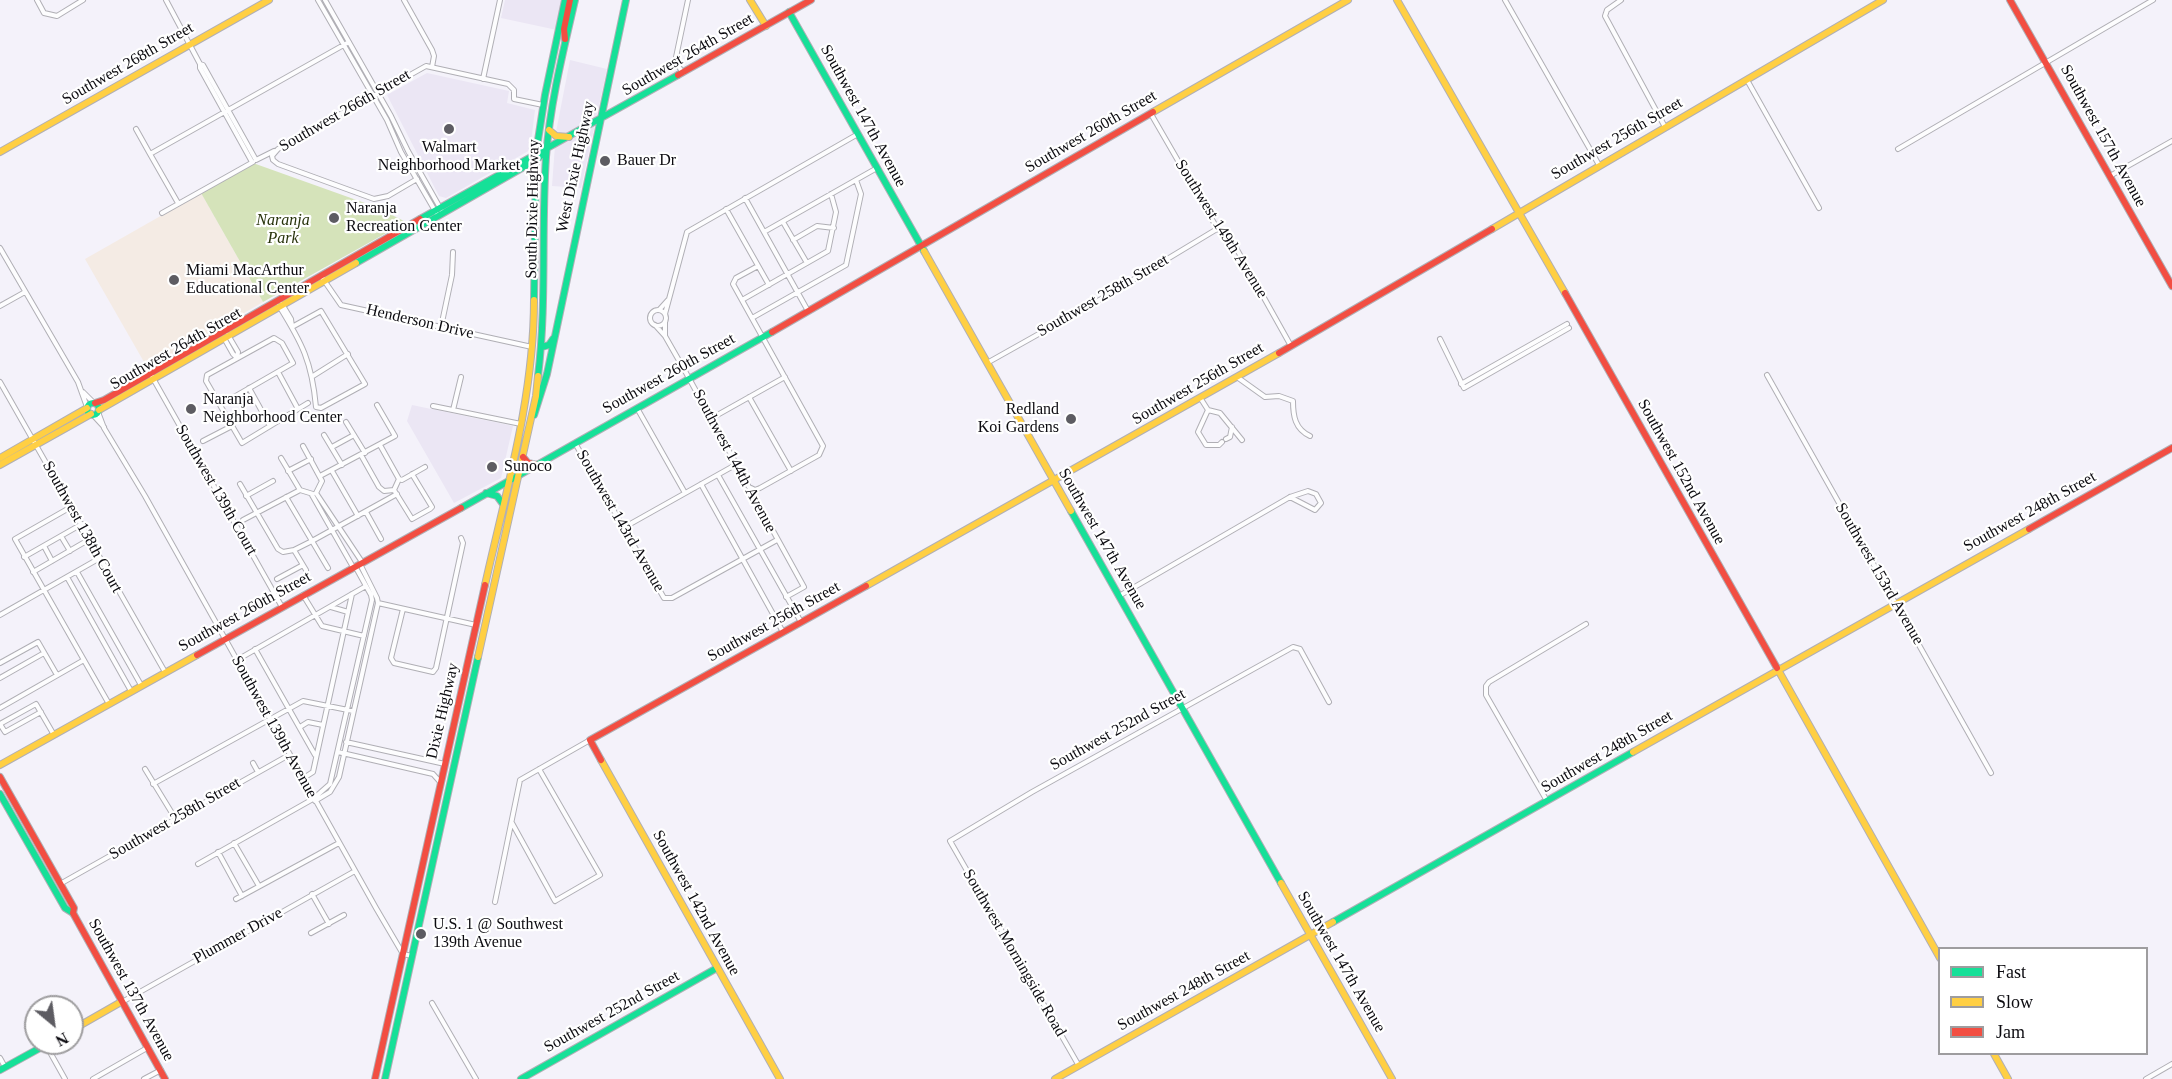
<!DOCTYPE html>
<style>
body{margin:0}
#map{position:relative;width:2172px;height:1079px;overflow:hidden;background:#f4f2fa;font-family:"Times New Roman",serif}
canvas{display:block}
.legend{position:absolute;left:1938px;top:947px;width:210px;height:108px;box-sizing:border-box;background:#fff;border:2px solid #9e9d9f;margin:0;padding:8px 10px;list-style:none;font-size:18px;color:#0c0b10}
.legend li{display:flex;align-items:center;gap:12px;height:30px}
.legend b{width:30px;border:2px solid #9e9d9f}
.north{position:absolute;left:24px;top:995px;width:60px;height:60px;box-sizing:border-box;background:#fff;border:2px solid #9e9d9f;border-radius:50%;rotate:151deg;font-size:16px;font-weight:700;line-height:24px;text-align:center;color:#0c0b10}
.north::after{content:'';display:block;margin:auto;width:21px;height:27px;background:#5d5c62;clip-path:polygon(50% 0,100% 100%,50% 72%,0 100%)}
</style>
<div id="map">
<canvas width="2172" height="1079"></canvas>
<ul class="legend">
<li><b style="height:8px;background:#16e098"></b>Fast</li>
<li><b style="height:8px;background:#ffcf43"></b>Slow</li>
<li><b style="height:8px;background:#f24e42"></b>Jam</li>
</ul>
<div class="north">N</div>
</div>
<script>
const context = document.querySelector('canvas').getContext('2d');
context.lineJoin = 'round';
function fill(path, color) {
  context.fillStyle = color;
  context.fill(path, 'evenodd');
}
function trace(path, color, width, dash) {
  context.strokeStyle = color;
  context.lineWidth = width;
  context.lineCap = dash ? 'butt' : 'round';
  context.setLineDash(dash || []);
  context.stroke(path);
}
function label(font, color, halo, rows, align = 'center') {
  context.font = font + ' "Times New Roman",serif';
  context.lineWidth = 4.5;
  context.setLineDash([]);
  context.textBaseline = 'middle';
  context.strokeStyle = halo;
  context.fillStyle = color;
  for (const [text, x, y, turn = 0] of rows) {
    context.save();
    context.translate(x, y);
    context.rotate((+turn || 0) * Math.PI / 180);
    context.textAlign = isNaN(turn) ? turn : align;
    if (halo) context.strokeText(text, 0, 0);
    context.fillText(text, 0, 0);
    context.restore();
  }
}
const commercial = new Path2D(`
 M505 0H579L571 33 501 18Z
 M570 60 607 69 581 188 552 186 556 132Z
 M427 73 509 91 507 103 535 110 530 150 446 198 439 196 387 95Z
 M412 405 513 426 501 478 454 503 407 421Z`);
const education = new Path2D(`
 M201 193 263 302 148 369 85 259Z`);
const green = new Path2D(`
 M253 163 376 207 406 222 263 302 201 193Z`);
const street = new Path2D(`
 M37 0 44 13 57 16 83 0
 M166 0 200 64
 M318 0 387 120 401 152 438 216
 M325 0 391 116 408 151 443 213
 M404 0 432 50 434 56 432 67
 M1505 0 1599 165
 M1621 0 1607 10 1605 16 1665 127
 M683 73 677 64 676 57 688 0
 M483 79 500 0
 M1747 80 1819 208
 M1151 114 1217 228 1228 236 1235 246 1291 346
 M136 129 150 154 349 42
 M1898 149 2153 0
 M150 154 178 203
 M252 162 200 68V64L203 65 256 160 274 151
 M2110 176 2172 141
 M417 179 388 196 374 199 278 164 273 160 272 156 278 149 426 66 508 84 514 90V99L543 105
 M745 198 808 311
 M726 209 769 285
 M162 213 253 162
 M783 222 807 263
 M764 232 877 168
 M793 240 817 226 834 228
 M0 248 78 382 87 407
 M321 276 341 305 532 347
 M742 300 828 251 836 212 831 194
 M282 304 291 319 292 326
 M0 306 25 292
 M279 306C302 343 312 362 316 407L321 408 365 384 321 311 292 327
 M659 310 668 300
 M650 318a8 8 0 1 1 16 0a8 8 0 1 1-16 0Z
 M665 314 687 232 858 134
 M752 318 846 265 861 194 856 180
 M665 322V336
 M655 325 665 336 685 371 804 587 786 597
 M441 327 452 275 453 252
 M228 335 238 352 237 357
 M224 338 233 354 237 358
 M1440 339 1464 388 1569 328
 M987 363 1101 299 1217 229
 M278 372 298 409
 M150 373 282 607
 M1767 375 1991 773
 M313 376 348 354
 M1237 377 1265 397 1279 396 1293 401C1293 416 1295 429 1310 436
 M0 382 165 672
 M1461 384 1567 324
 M249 388 270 426
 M83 392 93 402
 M749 397 791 471
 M1201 399 1208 410 1220 413 1242 440
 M220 405 293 363 282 343 274 338 207 375 206 381 242 443 308 403
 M433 406 521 424
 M637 408 685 493
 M453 410 461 377
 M1208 410 1198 432 1206 445H1219L1222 442
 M98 412 104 428 145 496 376 908 403 954 412 956
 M93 415 104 427
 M712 418 785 377
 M346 422 365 453
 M324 435 342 465
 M1226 439 1230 437 1232 427
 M203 441 232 426
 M575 443 664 598H672L777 540
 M380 445 399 479
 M303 446 322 481 316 493
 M332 447 354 435
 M361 455 379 487 384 491 394 490
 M281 458 300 490 313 494
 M288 471 311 459
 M332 471 358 516
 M718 475 801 622
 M320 476 395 436 377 405
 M240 484 278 549 283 552 294 550 312 541 397 494
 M701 484 783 632
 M751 488 755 490 760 488 819 455 823 446 733 284 736 278 758 266
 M394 490 412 519 430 509 432 507 412 474
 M394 490 399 479 402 480 425 467
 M316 493 362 562
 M312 495 353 567
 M246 496 273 481
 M286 497 328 568
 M71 507 15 539 109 704
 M366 512 381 539
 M243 520 300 490
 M623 528 737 464
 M61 536 70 551
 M44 546 52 561
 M294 550 306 570
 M24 557 82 524
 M33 572 90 539
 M77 572 141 685
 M67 577 131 691
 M277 579 303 565
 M303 595 322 626 364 636
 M1119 596 1290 497 1308 491 1316 494 1321 503 1315 510 1290 497
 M378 603 476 625
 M331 607 348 612
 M403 609 391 658 394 663 433 672 436 668 463 543 461 538
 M0 615 100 558
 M255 649 315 755
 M237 660 366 586
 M0 663 38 642 57 675
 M0 678 44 653
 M0 708 84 660
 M0 724 36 704 54 735
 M0 724 5 732 41 712
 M300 727 308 722 323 725
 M346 742 445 764
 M338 752 433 774 441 783
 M253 763 258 772
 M145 769 175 818
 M302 779 313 772 352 594
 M153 784 303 701 353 711
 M315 801 330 792 339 777 378 603 377 598 360 564
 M1547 801 1486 695V686L1489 682 1586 624
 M512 823 555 901 600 875 539 769
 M234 843 259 886
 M218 852 242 896
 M198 864 313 799 330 784 372 600 371 595 355 566
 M60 884 289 755
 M312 894 329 924
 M236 899 339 843
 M495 902 520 780 590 740
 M311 933 344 915
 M122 1002 355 871
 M432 1003 476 1079
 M46 1045 65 1079
 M0 1058 5 1067
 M1079 1066 950 841 1032 792 1293 647 1300 649 1329 702
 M93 1079 147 1048
 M144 1079 161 1070
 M2146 1079 2172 1064`);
const fast = new Path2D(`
 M789 12 924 251
 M420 219 678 75
 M356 263 536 160 545 152
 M534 300 536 153 545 95 565 0
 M542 347 549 345 553 339
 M538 376C547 303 541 230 546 157 550 104 563 52 575 0
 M87 409a6 6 0 1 1 12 0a6 6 0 1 1-12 0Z
 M534 415 547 374 626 0
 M486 493 497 496 503 504
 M461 508 772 332
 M1071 511 1281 883
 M0 794 65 908 73 913
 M1333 922 1633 752
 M0 1070 49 1043
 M385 1079 478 657
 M521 1079 717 968`);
const slow = new Path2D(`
 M750 0 766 26
 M1397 0 1565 293
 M1153 112 1348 0
 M549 130 556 136 569 137
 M0 152 269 0
 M1492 229 1883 0
 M924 251 1071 511
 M99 410 356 263
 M0 458 87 408
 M0 465 91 414
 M485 585C506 491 534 397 534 300
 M866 586 1279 353
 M478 657 536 396 538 376
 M1777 668 1940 958
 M1633 752 2029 529
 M601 760 780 1079
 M0 765 197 655
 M1281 883 1392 1079
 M72 1030 121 1002
 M1994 1054 2008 1079
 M1055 1079 1333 922`);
const jam = new Path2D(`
 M2010 0 2172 286
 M565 39 564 29 570 0
 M678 75 811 0
 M1565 293 1777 668
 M772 332 1153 112
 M1279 353 1492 229
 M95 403 104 400 420 219
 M523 457 528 463 537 465
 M2029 529 2172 448
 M197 655 461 508
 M601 760 590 740 866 586
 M0 777 74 908 73 913 165 1079
 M375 1079 485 585`);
const markers = [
 [449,129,6,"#5d5c62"],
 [605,161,6,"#5d5c62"],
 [334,218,6,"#5d5c62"],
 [174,280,6,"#5d5c62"],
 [191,409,6,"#5d5c62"],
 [1071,419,6,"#5d5c62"],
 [492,467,6,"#5d5c62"],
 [421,934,6,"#5d5c62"]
];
const streetNames = [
 ["Southwest 264th Street",688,55,-30],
 ["Southwest 268th Street",128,64,-30],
 ["Southwest 266th Street",345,111,-30],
 ["Southwest 147th Avenue",863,116,61],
 ["Southwest 260th Street",1091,132,-30],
 ["Southwest 157th Avenue",2103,136,61],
 ["Southwest 256th Street",1617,139,-30],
 ["West Dixie Highway",576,167,-78],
 ["South Dixie Highway",533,209,-89],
 ["Southwest 149th Avenue",1221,229,58],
 ["Southwest 258th Street",1103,296,-30],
 ["Henderson Drive",420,322,13],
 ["Southwest 264th Street",176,349,-30],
 ["Southwest 260th Street",669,374,-29],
 ["Southwest 256th Street",1198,384,-30],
 ["Southwest 144th Avenue",734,461,62],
 ["Southwest 152nd Avenue",1681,472,61],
 ["Southwest 139th Court",216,490,60],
 ["Southwest 248th Street",2030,512,-29],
 ["Southwest 143rd Avenue",620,521,60],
 ["Southwest 138th Court",82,527,61],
 ["Southwest 147th Avenue",1102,539,60],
 ["Southwest 153rd Avenue",1879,574,60],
 ["Southwest 260th Street",245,612,-29],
 ["Southwest 256th Street",774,622,-29],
 ["Dixie Highway",443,711,-77],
 ["Southwest 139th Avenue",274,727,61],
 ["Southwest 252nd Street",1118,730,-29],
 ["Southwest 248th Street",1607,752,-30],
 ["Southwest 258th Street",175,819,-30],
 ["Southwest 142nd Avenue",696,903,61],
 ["Plummer Drive",238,936,-29],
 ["Southwest Morningside Road",1014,953,60],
 ["Southwest 147th Avenue",1341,962,60],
 ["Southwest 137th Avenue",131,990,61],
 ["Southwest 248th Street",1184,991,-29],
 ["Southwest 252nd Street",612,1012,-29]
];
const poiNames = [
 ["Walmart",449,148,"center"],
 ["Neighborhood Market",449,166,"center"],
 ["Bauer Dr",617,161],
 ["Naranja",346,209],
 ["Recreation Center",346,227],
 ["Miami MacArthur",186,271],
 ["Educational Center",186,289],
 ["Naranja",203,400],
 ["Neighborhood Center",203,418],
 ["Redland",1059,410,"right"],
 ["Koi Gardens",1059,428,"right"],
 ["Sunoco",504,467],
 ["U.S. 1 @ Southwest",433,925],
 ["139th Avenue",433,943]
];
const parkNames = [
 ["Naranja",283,221],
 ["Park",283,239]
];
fill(commercial, '#ebe6f4');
fill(education, '#f4ebe4');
fill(green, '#d5e3ba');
trace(street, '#b0afb5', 6);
trace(fast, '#b0afb5', 8);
trace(slow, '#b0afb5', 8);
trace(jam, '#b0afb5', 8);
trace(street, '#fdfdfe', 4);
trace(fast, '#16e098', 6);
trace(slow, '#ffcf43', 6);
trace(jam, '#f24e42', 6);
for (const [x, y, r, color] of markers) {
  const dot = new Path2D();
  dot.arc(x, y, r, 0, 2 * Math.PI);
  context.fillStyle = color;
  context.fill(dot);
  trace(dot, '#fff', 2);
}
label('16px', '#0c0b10', '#fff', streetNames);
label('16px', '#0c0b10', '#fff', poiNames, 'left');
label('italic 16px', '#27320a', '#fff', parkNames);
</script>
